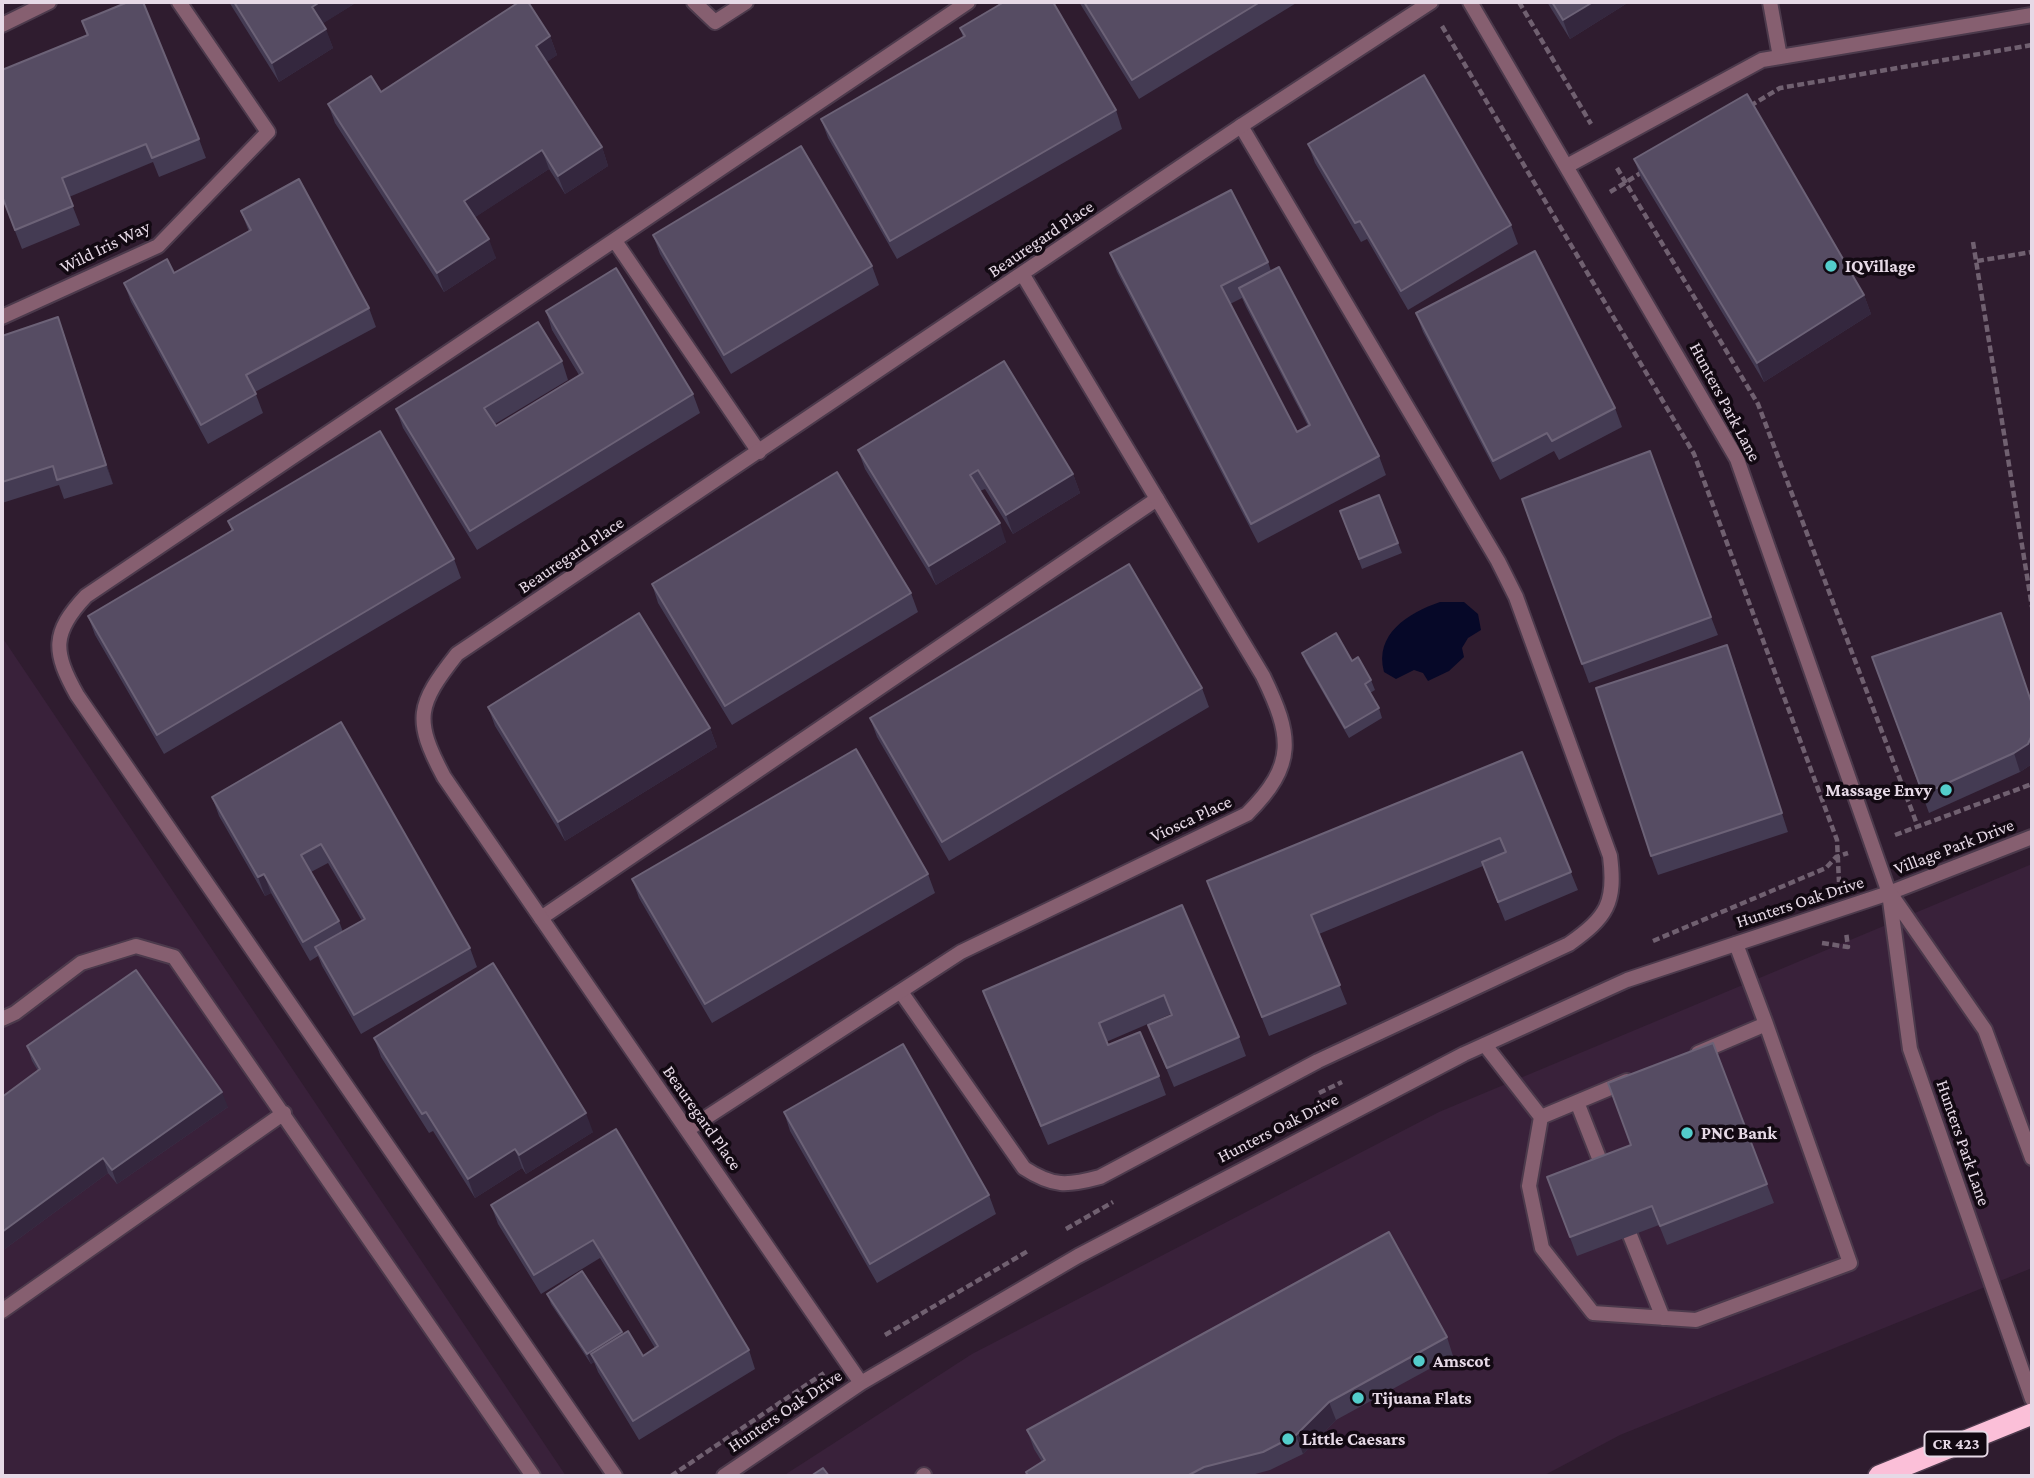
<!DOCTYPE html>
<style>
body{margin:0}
#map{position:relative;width:2034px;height:1478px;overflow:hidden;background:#2f1c2f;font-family:"Crimson Pro",serif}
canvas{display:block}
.frame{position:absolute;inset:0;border:4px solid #e6d9e6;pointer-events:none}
</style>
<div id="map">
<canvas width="2034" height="1478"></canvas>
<div class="frame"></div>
</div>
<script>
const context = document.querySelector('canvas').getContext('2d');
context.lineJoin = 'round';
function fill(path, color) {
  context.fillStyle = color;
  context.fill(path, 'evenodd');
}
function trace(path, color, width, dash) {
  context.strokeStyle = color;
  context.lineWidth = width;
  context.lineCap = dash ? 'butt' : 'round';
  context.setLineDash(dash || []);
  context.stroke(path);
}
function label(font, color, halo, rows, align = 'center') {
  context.font = font + ' "Crimson Pro",serif';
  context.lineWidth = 7;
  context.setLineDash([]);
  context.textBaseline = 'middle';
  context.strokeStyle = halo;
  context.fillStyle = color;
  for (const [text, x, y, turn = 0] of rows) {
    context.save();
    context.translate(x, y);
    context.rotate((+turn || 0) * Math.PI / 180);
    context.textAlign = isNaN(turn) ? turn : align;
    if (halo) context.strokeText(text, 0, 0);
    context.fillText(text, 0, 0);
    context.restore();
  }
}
const built = new Path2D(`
 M2 637 566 1476H2Z
 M2032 864V1268L1620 1435 1543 1476H783L972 1354 1439 1112Z`);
const water = new Path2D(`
 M1440 602H1464L1478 614 1481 630 1468 638 1462 648 1464 657 1449 671 1428 681 1423 673 1414 670 1396 679 1384 672C1374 634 1408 613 1440 602Z`);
const path = new Path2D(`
 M1519 2 1591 124
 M1442 26 1694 454 1837 840 1839 882
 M1750 106 1780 88 2032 45
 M1617 168 1758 404 1918 827
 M1610 192 1644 171
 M1973 242 2032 607
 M1977 261 2032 252
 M1895 835 2032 784
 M1653 941 1826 868 1836 857 1848 853
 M1822 943 1848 947 1846 932
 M1319 1093 1342 1082
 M1066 1229 1113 1202
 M885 1335 1028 1251
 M671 1476 824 1373`);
const lane = new Path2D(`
 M694 2 715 22 746 2
 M1770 2 1780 57
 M2 25 49 2
 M1567 166 1762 60 2032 15
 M615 241 759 452
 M2 317 158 246 268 132 179 2
 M1889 893 2032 837
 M541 918 1157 499
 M901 992 1024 1168C1053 1187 1067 1186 1100 1177L1318 1061 1569 944C1607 917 1616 903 1610 856L1516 597 1498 561 1241 126
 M2 1019 15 1013 81 963 136 946 174 957 533 1476
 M1485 1045 1541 1117 1627 1081
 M1698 1053 1766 1024 1736 944
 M1577 1102 1606 1176
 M1541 1117 1529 1186 1542 1248 1593 1313 1696 1320 1850 1263 1766 1024
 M1624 1220 1663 1318
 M2 1311 284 1113
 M615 1476 77 695C53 652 51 633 86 596L968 2
 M923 1476 924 1475`);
const street = new Path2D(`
 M1470 2 1737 459 1889 893 1910 1049 2032 1399
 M1892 896 1985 1030 2032 1158
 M687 1130 961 952 1247 814C1297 764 1292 736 1263 676L1023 275
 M861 1383 444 777C413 719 417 705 457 654L1241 126 1431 2
 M724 1476 861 1383 1078 1256 1464 1054 1627 980 1889 893`);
const highway = new Path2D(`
 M1879 1476 2032 1414`);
const wall = new Path2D(`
 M229 2H357L323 23 333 48 279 82Z
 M1079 2H1298L1139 99Z
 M1547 2H1629L1570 39Z
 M82 21 199 139 206 158 159 177 153 162 69 197 80 225 22 249 2 198V70L87 36Z
 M960 28 1116 110 1122 129 897 259 828 138 821 119 963 37Z
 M550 36 557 55 546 62 602 147 608 166 565 194 549 169 475 217 496 258 444 292 335 123 328 104 381 92Z
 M1308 144 1511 225 1518 244 1408 310 1367 239 1361 242 1315 163Z
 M1634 159 1864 295 1871 314 1764 382 1641 178Z
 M241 211 369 308 376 327 255 392 263 413 208 444 131 302 124 283 174 273 249 232Z
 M653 235 872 266 879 285 731 374 660 254Z
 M1110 253 1268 262 1271 271 1379 456 1386 475 1258 543 1117 272ZM1242 298 1246 307 1308 426 1297 432 1230 304Z
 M546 311 693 394 700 413 477 550 403 428 396 409 562 361 568 380 495 424 496 426 579 375 552 330Z
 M1416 313 1615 408 1622 427 1559 460 1554 451 1500 480 1423 332Z
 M58 317 113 484 64 499 59 485 2 503V336Z
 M858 450 1073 474 1080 493 1013 534 985 489 980 491 1006 542 936 585 865 469Z
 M1379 495 1402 553 1362 569 1340 511Z
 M1522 499 1711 617 1718 635 1589 683Z
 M228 521 454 559 461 578 164 754 95 635 88 616 232 531Z
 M652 584 911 593 918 612 732 725 658 603Z
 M1302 653 1352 661 1371 680 1375 690 1370 693 1379 708 1382 718 1349 738 1306 663Z
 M1872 657 2032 703V764L2020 772 1929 813Z
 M1734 664 1788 832 1658 875 1651 856Z
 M1202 688 1209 707 949 861 877 737 870 718Z
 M488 707 710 728 717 747 565 841 495 726Z
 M341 722 470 948 477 967 361 1034 322 966 318 956 310 961 271 893 265 896 219 816 212 797ZM328 863 362 921 343 932 339 921 311 872Z
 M1522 752 1578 890 1505 921 1483 866 1319 934 1347 1004 1269 1036 1207 881Z
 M928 874 935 893 712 1023 639 898 632 879Z
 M1182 905 1239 1037 1246 1056 1174 1087 1148 1025 1171 1015V1014L1106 1042 1108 1045 1159 1076 1166 1095 1048 1145 990 1009 983 991Z
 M374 1038 593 1132 526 1174 522 1168 475 1198 433 1131 429 1133 381 1057Z
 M1713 1043 1774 1203 1667 1245 1659 1225 1577 1256 1547 1177 1631 1145Z
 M27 1046 228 1107 117 1184 108 1173 2 1251V1097L38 1071 32 1061Z
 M784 1112 989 1195 996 1214 877 1283 790 1131Z
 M616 1129 749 1350 755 1369 639 1440 598 1372 594 1362 591 1364 551 1304 547 1294 622 1332 623 1335 643 1356 655 1348 600 1258 541 1294 498 1224 491 1205Z
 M1447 1337 1453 1356 1336 1420 1303 1454 1270 1470 1248 1476H1027L1026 1472 1042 1462 1034 1449 1027 1430Z`);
const shadedWall = new Path2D(`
 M320 2H357L319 26 312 7Z
 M1593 2H1629L1570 39 1563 20Z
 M326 29 333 48 279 82 272 63Z
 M550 36 557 55 543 65 536 46Z
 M602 147 608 166 565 194 558 176Z
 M542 150 549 169 471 220 464 201Z
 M489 239 496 258 444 292 437 273Z
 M1864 295 1871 314 1764 382 1757 363Z
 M58 317 65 336 113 484 106 465Z
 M1073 474 1080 493 1013 534 1006 515Z
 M1000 523 1006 542 936 585 929 566Z
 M1727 645 1734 664 1788 832 1782 813Z
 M710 728 717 747 565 841 558 822Z
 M2032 735V764L2020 772 2014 753Z
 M264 874 271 893 265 896 258 877Z
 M222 1092 228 1107 117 1184 112 1170Z
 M586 1113 593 1132 526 1174 519 1155Z
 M515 1149 522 1168 475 1198 468 1179Z
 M103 1158 108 1173 2 1251V1232Z
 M622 1332 625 1342 591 1354 594 1362 591 1364 587 1354Z
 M1329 1402 1336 1420 1303 1454 1296 1435Z`);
const building = new Path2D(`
 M128 2H143L199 139 152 158 146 144 62 178 73 206 15 230 2 196V70L88 35 82 21Z
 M234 2H320L312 7 326 29 272 63Z
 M519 2H528L550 36 536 46 602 147 558 176 542 150 464 201 489 239 437 273 328 104 371 76 381 92Z
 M1004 2H1053L1116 110 890 241 821 119 965 36 960 28Z
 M1084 2H1260L1132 80Z
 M1552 2H1593L1563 20Z
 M1424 75 1511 225 1401 291 1360 221 1355 223 1308 144Z
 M1747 94 1864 295 1757 363 1634 159Z
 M801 146 872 266 724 355 653 235Z
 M299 179 369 308 246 375 256 394 201 425 124 283 167 259 174 273 251 230 241 211Z
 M1231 190 1268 262 1221 286 1297 432 1310 425 1239 288 1279 267 1379 456 1251 524 1110 253Z
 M1535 251 1615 408 1552 441 1547 433 1493 461 1416 313Z
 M616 268 693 394 470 531 396 409 538 322 562 361 484 408 496 426 583 373 546 311Z
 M58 317 106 465 57 480 53 466 2 482V336Z
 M1004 361 1073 474 1006 515 978 470 970 475 1000 523 929 566 858 450Z
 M380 431 454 559 157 735 88 616 233 530 228 521Z
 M1650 451 1711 617 1582 664 1522 499Z
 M837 472 911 593 725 706 652 584Z
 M1379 495 1398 543 1359 559 1340 511Z
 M1129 564 1202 688 942 842 870 718Z
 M639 613 710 728 558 822 488 707Z
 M2001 613 2032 704V735L2028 744 2014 753 1923 794 1872 657Z
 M1336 633 1352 661 1358 657 1371 680 1365 684 1379 708 1345 728 1302 653Z
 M1727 645 1782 813 1651 856 1596 688Z
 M341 722 470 948 354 1015 315 947 365 919 321 844 301 855 339 921 303 942 264 874 258 877 212 797Z
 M856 749 928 874 705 1004 632 879Z
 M1522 752 1571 872 1498 902 1482 862 1506 852 1500 838 1311 915 1340 985 1262 1017 1207 881Z
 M1182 905 1239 1037 1167 1068 1148 1025 1172 1015 1164 995 1099 1023 1108 1045 1140 1032 1159 1076 1041 1126 983 991Z
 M493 963 586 1113 519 1155 515 1149 468 1179 426 1112 422 1114 374 1038Z
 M136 970 222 1092 112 1170 103 1158 2 1232V1097L40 1069 27 1046Z
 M1713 1043 1767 1184 1660 1226 1652 1206 1570 1237 1547 1177 1631 1145 1608 1083Z
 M903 1044 989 1195 870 1264 784 1112Z
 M616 1129 749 1350 633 1421 591 1354 628 1331 643 1356 658 1346 593 1240 534 1275 491 1205Z
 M1389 1232 1447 1337 1329 1402 1296 1435 1263 1452 1204 1467 1187 1476H1028L1026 1472 1045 1460 1027 1430Z
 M582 1271 622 1332 587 1354 547 1294Z
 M823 1468 829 1476H811Z`);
const markers = [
 [1831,266,7,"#53cdcb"],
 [1946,790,7,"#53cdcb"],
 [1687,1133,7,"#53cdcb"],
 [1419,1361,7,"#53cdcb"],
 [1358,1398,7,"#53cdcb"],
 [1288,1439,7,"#53cdcb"]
];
const shields = [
 [1956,1444,63]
];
const shieldNames = [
 ["CR 423",1956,1444]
];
const streetNames = [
 ["Beauregard Place",1041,239,-34],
 ["Wild Iris Way",105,247,-26],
 ["Hunters Park Lane",1725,402,62],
 ["Beauregard Place",571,555,-34],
 ["Viosca Place",1191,819,-25],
 ["Village Park Drive",1954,847,-21],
 ["Hunters Oak Drive",1800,902,-18],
 ["Beauregard Place",702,1118,55],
 ["Hunters Oak Drive",1278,1128,-27],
 ["Hunters Park Lane",1963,1143,71],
 ["Hunters Oak Drive",785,1411,-34]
];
const poiNames = [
 ["IQVillage",1845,266],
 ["Massage Envy",1932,790,"right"],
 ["PNC Bank",1701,1133],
 ["Amscot",1433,1361],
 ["Tijuana Flats",1372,1398],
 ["Little Caesars",1302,1439]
];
fill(built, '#39213a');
fill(water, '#060828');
trace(lane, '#4c3a4c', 18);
trace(street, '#4c3a4c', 18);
trace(highway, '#4c3a4c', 24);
trace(path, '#706070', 4.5, [7, 3.5]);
trace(lane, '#865f70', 14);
trace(street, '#865f70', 14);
trace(highway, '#fbbfd8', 21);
fill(wall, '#443b53');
fill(shadedWall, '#34273e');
fill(building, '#564c63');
trace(building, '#6c6277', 2);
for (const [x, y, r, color] of markers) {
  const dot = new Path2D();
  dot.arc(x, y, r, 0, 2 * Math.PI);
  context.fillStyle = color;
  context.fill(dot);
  trace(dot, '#120912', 2.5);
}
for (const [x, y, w] of shields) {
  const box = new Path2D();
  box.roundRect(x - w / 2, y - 12.5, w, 25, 5);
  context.fillStyle = '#120912';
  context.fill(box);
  trace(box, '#e6d9e6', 2);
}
label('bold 16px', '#e6d9e6', null, shieldNames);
label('18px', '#e6d9e6', '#120912', streetNames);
label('bold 18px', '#e6d9e6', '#120912', poiNames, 'left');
</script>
